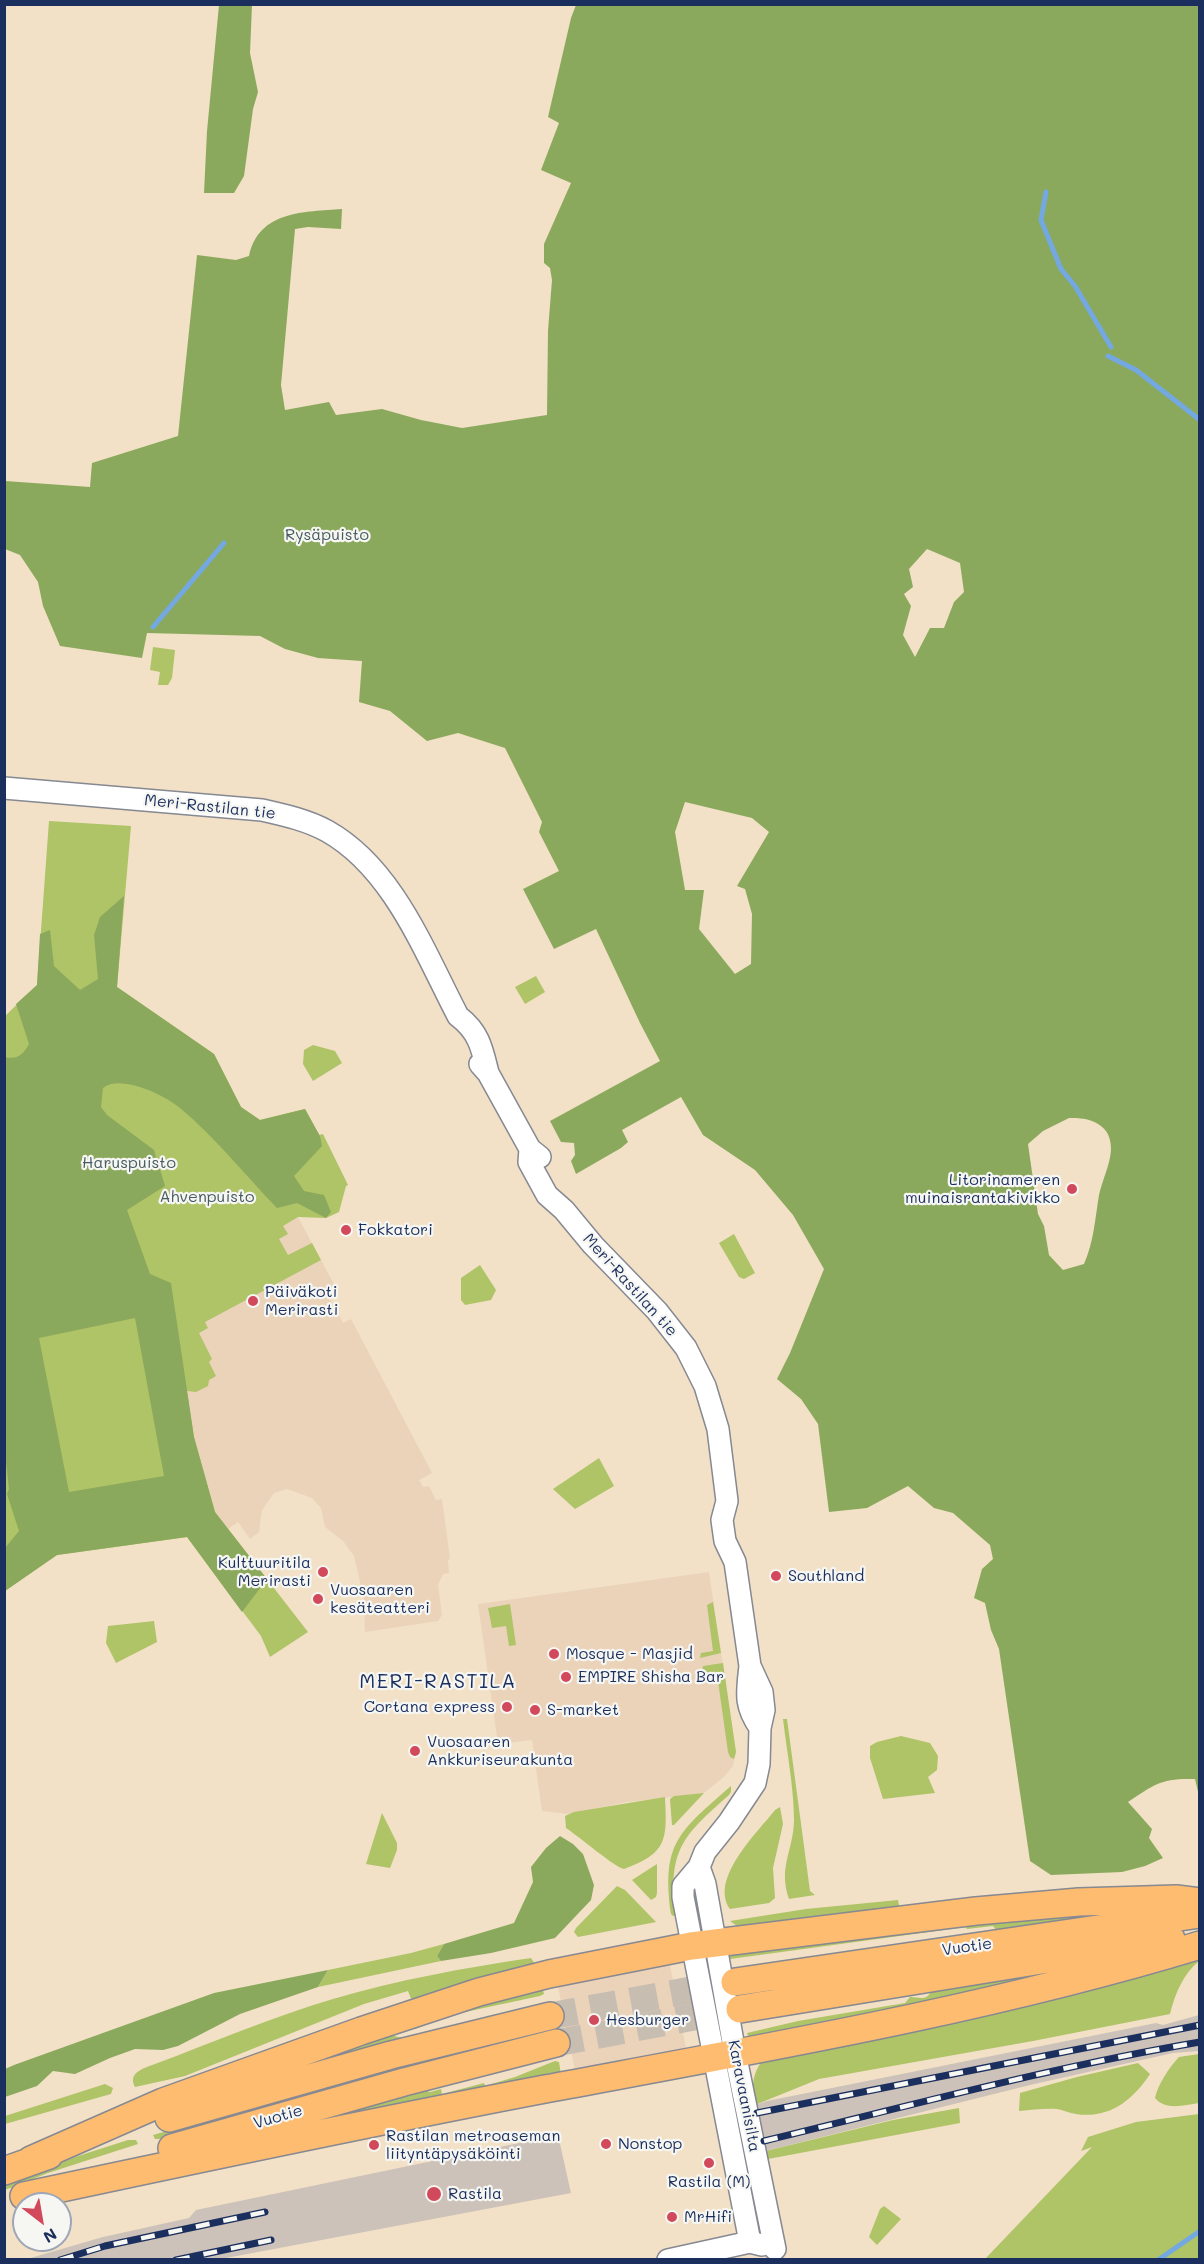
<!DOCTYPE html>
<meta charset="utf-8">
<style>
body{margin:0}
#map{position:relative;width:1204px;height:2264px;overflow:hidden;background:#f2e1c6;font-family:Mali,sans-serif}
canvas{display:block}
.frame{position:absolute;inset:0;border:6px solid #1b2f5e;pointer-events:none}
.north{position:absolute;left:12px;top:2192px;width:60px;height:60px;box-sizing:border-box;background:#f6f6f2;border:2px solid #9ea6b7;border-radius:50%;rotate:149deg;font-size:16px;font-weight:700;line-height:24px;text-align:center;color:#1b2f5e}
.north::after{content:'';display:block;margin:auto;width:21px;height:27px;background:#d1495b;clip-path:polygon(50% 0,100% 100%,50% 72%,0 100%)}
</style>
<div id="map">
<canvas width="1204" height="2264"></canvas>
<div class="frame"></div>
<div class="north">N</div>
</div>
<script>
const context = document.querySelector('canvas').getContext('2d');
context.lineJoin = 'round';
function fill(path, color) {
  context.fillStyle = color;
  context.fill(path, 'evenodd');
}
function trace(path, color, width, dash) {
  context.strokeStyle = color;
  context.lineWidth = width;
  context.lineCap = dash ? 'butt' : 'round';
  context.setLineDash(dash || []);
  context.stroke(path);
}
function label(font, color, halo, rows, align = 'center') {
  context.font = font + ' Mali,sans-serif';
  context.lineWidth = 4.5;
  context.setLineDash([]);
  context.textBaseline = 'middle';
  context.strokeStyle = halo;
  context.fillStyle = color;
  for (const [text, x, y, turn = 0] of rows) {
    context.save();
    context.translate(x, y);
    context.rotate((+turn || 0) * Math.PI / 180);
    context.textAlign = isNaN(turn) ? turn : align;
    if (halo) context.strokeText(text, 0, 0);
    context.fillText(text, 0, 0);
    context.restore();
  }
}
const built = new Path2D(`
 M298 1217 335 1286 326 1291 343 1323 351 1319 432 1473 419 1480 423 1487 429 1486 436 1500 442 1499 450 1559 448 1560 449 1573 443 1574 438 1585 442 1615 438 1621 365 1632 364 1600 354 1556 343 1541 325 1527 321 1508 312 1498 287 1489 274 1493 262 1510 259 1532 250 1539 238 1522 228 1529 215 1512 194 1437 171 1283Z
 M709 1572 736 1752 733 1766 724 1777 704 1793 627 1802 568 1814 542 1811 532 1740 498 1744 478 1604Z
 M669 1960 687 2053 576 2075 557 1982Z`);
const industrial = new Path2D(`
 M1199 2015V2051L1173 2053 1030 2085 766 2151 755 2105 767 2101 1156 2023 1163 2025Z
 M558 2135 571 2193 221 2259H27L103 2237 189 2218 196 2210Z`);
const green = new Path2D(`
 M153 647 175 650 172 678 168 685H158L160 672 150 670Z
 M49 821 131 826 117 987 214 1054 241 1107 260 1120 305 1109 319 1135 323 1134 348 1185 346 1186 339 1212 326 1218 298 1217 283 1226 288 1234 279 1239 288 1255 312 1243 321 1260 205 1322 208 1328 199 1333 212 1359 209 1362 216 1376 209 1380 208 1386 196 1392 187 1391 194 1437 215 1512 308 1632 270 1657 261 1636 187 1537 57 1555 5 1591 4 1035 6 1015 37 985Z
 M536 976 545 992 525 1004 515 987Z
 M313 1045 335 1051 342 1063 313 1081 303 1064 304 1050Z
 M734 1234 755 1273 744 1279 739 1277 719 1243Z
 M480 1265 496 1290 491 1300 465 1305 461 1300V1278Z
 M599 1458 614 1486 575 1509 553 1489Z
 M713 1602 721 1653 700 1658 701 1653 713 1651 707 1605Z
 M510 1604 516 1645 509 1646 506 1626 492 1628 488 1608Z
 M154 1621 157 1642 116 1663 106 1643 108 1626Z
 M723 1663 736 1752 734 1759 730 1757 728 1752 717 1674 715 1672H702L703 1666Z
 M783 1719H787L810 1891 815 1895 789 1899C778 1867 793 1852 794 1821 794 1788 787 1753 783 1719Z
 M901 1736 930 1743 938 1756 937 1770 928 1777 935 1793 883 1799 870 1758V1746L877 1742Z
 M731 1786V1792L728 1796C683 1835 667 1852 676 1913V1915L673 1916 671 1914C661 1842 680 1831 731 1786Z
 M704 1793 674 1825H672L670 1799 674 1796Z
 M665 1797C667 1839 668 1853 624 1869 617 1869 577 1835 566 1828L565 1816 574 1812Z
 M780 1807 783 1824 773 1868 775 1898 769 1903 730 1909C709 1879 757 1833 775 1810Z
 M382 1813 397 1843V1850L390 1868 366 1864Z
 M657 1864V1893L656 1897 651 1900 632 1880Z
 M617 1886 625 1890 656 1922 578 1937 574 1932 576 1928Z
 M898 1900 900 1911 748 1927 737 1926 730 1921 806 1909Z
 M1104 1914 997 1931 993 1926 967 1929 966 1927 730 1959V1953L995 1918Z
 M444 1944 437 1956 441 1961 318 1987 328 1970 411 1953Z
 M531 1958 535 1964 412 2001 408 1991 364 2004 185 2076 135 2087C127 2072 145 2068 155 2064 214 2042 272 2017 333 1999 397 1980 464 1968 531 1958Z
 M1199 1958V1961C1183 1974 1175 1994 1170 2014L1033 2041 819 2079 755 2105C751 2089 752 2076 761 2062Z
 M1067 1968 1030 1983 749 2038 747 2033 798 2021 905 2003 910 1997C920 1997 926 2002 932 1990Z
 M542 1986 544 1994 540 1996 451 2015 431 2021 418 2028 398 2032 394 2036 403 2038 259 2080 472 2001Z
 M551 2028 552 2033 432 2062 159 2139H155L153 2135 424 2057Z
 M1199 2054V2103C1184 2105 1166 2111 1155 2098 1158 2084 1169 2068 1179 2057Z
 M555 2061 559 2062 561 2075 270 2133 340 2109 424 2090 430 2092 441 2089 442 2094 484 2083 485 2086 515 2077Z
 M1138 2063 1150 2074C1132 2101 1109 2119 1076 2114 1069 2113 1063 2110 1057 2109 1045 2108 1032 2110 1019 2111L1020 2093 1077 2077Z
 M105 2084 113 2088 111 2094 5 2124V2116Z
 M959 2108 960 2123 768 2159 766 2151 893 2120Z
 M1199 2114V2259H985L1092 2147 1081 2151 1088 2137 1136 2122Z
 M128 2140H136L138 2144 48 2173 5 2190V2183L78 2156Z
 M884 2206 901 2219 877 2245 869 2237 880 2209Z`);
const forest = new Path2D(`
 M219 5H252L250 53 258 92 253 109 244 176 234 193H204L207 131Z
 M576 5H1199L1200 1800 1195 1779C1161 1778 1155 1784 1128 1802L1152 1829 1149 1838 1163 1858 1145 1866 1122 1872 1051 1875 1030 1861 999 1649 991 1630 985 1603 974 1598 982 1569 993 1559 990 1545 953 1513 934 1508 908 1486 867 1508 829 1512 818 1424 801 1399 777 1379 790 1353 824 1269 793 1215 755 1170 703 1135 681 1097 622 1130 628 1142 621 1148 576 1174 571 1161 575 1155 574 1143 561 1142 550 1121 660 1061 640 1023 596 929 554 949 523 889 559 871 539 832 542 822 505 748 458 733 427 741 390 711 359 702 362 661 318 658 285 649 260 636 147 633 142 658 60 646 43 606 38 582 20 555 5 549V481L90 487 92 463 178 436 197 255 236 260 249 256C259 210 305 212 342 209L341 229 308 227 295 229 281 385 285 410 329 402 336 415 382 409 421 420 462 428 547 415 548 331 552 280 550 268 544 263V244L571 183 541 170 559 123 548 117 571 18ZM927 549 960 563 964 592 954 602 944 628H930L915 657 903 635 911 606 904 594 913 587 909 569ZM685 802 752 818 769 832 737 886 745 889 752 914 751 964 735 974 699 929 704 890H685L675 832ZM1069 1118C1090 1117 1112 1124 1111 1150 1110 1165 1102 1181 1099 1195 1095 1219 1094 1241 1084 1264L1063 1270 1049 1255 1044 1226 1038 1214 1028 1144 1043 1131Z
 M124 896 117 987 214 1054 241 1107 260 1120 305 1109 320 1136 322 1146 294 1176 304 1191 324 1195 331 1212 326 1218 297 1203 277 1208C246 1176 214 1136 180 1108 164 1095 121 1074 103 1088L101 1107 107 1115 154 1150 165 1186 127 1210 150 1274 171 1283 194 1437 215 1512 267 1579 242 1612 187 1537 57 1555 5 1591V1548L19 1531 7 1494 9 1489 4 1444 5 1057C17 1060 23 1055 29 1044L16 1004 37 985 40 934 50 930 54 966 80 990 98 979 94 935 100 917ZM135 1318 164 1476 69 1492 39 1338Z
 M560 1836 573 1844 583 1854 594 1885 591 1900 555 1938 491 1953 441 1961 437 1956 444 1944 514 1923 533 1882 531 1867 546 1848Z
 M328 1970 318 1987 240 2014 178 2046 163 2050 135 2049 110 2058 75 2074 53 2071 37 2086 5 2097V2069L14 2065 214 1993Z`);
const stream = new Path2D(`
 M1046 192 1041 220 1061 269 1075 286 1111 347
 M1108 356 1136 370 1200 420
 M153 627 224 543
 M1158 2260 1200 2231`);
const primaryTunnel = new Path2D(`
 M550 2016 735 1982
 M556 2043 731 2010`);
const tertiary = new Path2D(`
 M4 788 262 810C284 815 307 820 327 831 393 868 424 951 458 1016 479 1032 482 1048 488 1073
 M480 1064 488 1073 530 1149 540 1157
 M530 1149 529 1162 547 1195 564 1210 593 1245 657 1311 686 1348 705 1386 718 1429 727 1501 722 1520 725 1541 735 1562 750 1666 762 1692 764 1710 760 1728 759 1764 755 1783 729 1822 705 1852 699 1867 683 1886V1897L750 2242
 M750 1666C747 1693 744 1705 760 1728
 M699 1867 705 1884 735 2053 775 2249
 M668 2260 750 2242 762 2245`);
const primary = new Path2D(`
 M735 1982 1200 1914
 M740 2009 1171 1939
 M169 2118 391 2055 550 2016
 M172 2148 404 2082 556 2043
 M31 2160 163 2102 361 2031 479 1992 549 1974 691 1946 976 1911 1079 1902 1176 1899 1200 1902
 M4 2171 49 2155
 M24 2196C197 2159 371 2122 545 2089 764 2048 986 2010 1200 1945`);
const rail = new Path2D(`
 M757 2113 1200 2025
 M764 2141C909 2106 1052 2067 1200 2042
 M60 2260 105 2246 265 2212
 M176 2260 271 2240`);
const markers = [
 [1072,1189,6,"#d1495b"],
 [346,1230,6,"#d1495b"],
 [253,1301,6,"#d1495b"],
 [323,1572,6,"#d1495b"],
 [776,1576,6,"#d1495b"],
 [318,1599,6,"#d1495b"],
 [554,1654,6,"#d1495b"],
 [566,1677,6,"#d1495b"],
 [507,1707,6,"#d1495b"],
 [535,1710,6,"#d1495b"],
 [415,1751,6,"#d1495b"],
 [594,2020,6,"#d1495b"],
 [606,2144,6,"#d1495b"],
 [374,2145,6,"#d1495b"],
 [709,2163,6,"#d1495b"],
 [434,2194,8,"#d1495b"],
 [672,2217,6,"#d1495b"]
];
const parkNames = [
 ["Rysäpuisto",327,535],
 ["Haruspuisto",129,1163],
 ["Ahvenpuisto",207,1197]
];
const streetNames = [
 ["Meri-Rastilan tie",210,807,6],
 ["Meri-Rastilan tie",630,1285,48],
 ["Vuotie",967,1947,-8],
 ["Karavaanisilta",744,2096,79],
 ["Vuotie",278,2117,-16]
];
const poiNames = [
 ["Litorinameren",1060,1180,"right"],
 ["muinaisrantakivikko",1060,1198,"right"],
 ["Fokkatori",358,1230],
 ["Päiväkoti",265,1292],
 ["Merirasti",265,1310],
 ["Kulttuuritila",311,1563,"right"],
 ["Merirasti",311,1581,"right"],
 ["Southland",788,1576],
 ["Vuosaaren",330,1590],
 ["kesäteatteri",330,1608],
 ["Mosque - Masjid",566,1654],
 ["EMPIRE Shisha Bar",578,1677],
 ["Cortana express",495,1707,"right"],
 ["S-market",547,1710],
 ["Vuosaaren",427,1742],
 ["Ankkuriseurakunta",427,1760],
 ["Hesburger",606,2020],
 ["Rastilan metroaseman",386,2136],
 ["liityntäpysäköinti",386,2154],
 ["Nonstop",618,2144],
 ["Rastila (M)",709,2182,"center"],
 ["Rastila",448,2194],
 ["MrHifi",684,2217]
];
const quarterNames = [
 ["MERI-RASTILA",438,1682]
];
fill(built, '#ebd3ba');
fill(industrial, '#cdc2b9');
fill(green, '#afc367');
fill(forest, '#8ba95c');
trace(stream, '#74a8e1', 5);
trace(primaryTunnel, '#c7bdb1', 27, [27, 14]);
trace(tertiary, '#868892', 24);
trace(primary, '#868892', 30);
trace(tertiary, '#fff', 21);
trace(primary, '#febc70', 27);
trace(rail, '#1b2f5e', 7);
trace(rail, '#f6f6f2', 4.5, [14]);
for (const [x, y, r, color] of markers) {
  const dot = new Path2D();
  dot.arc(x, y, r, 0, 2 * Math.PI);
  context.fillStyle = color;
  context.fill(dot);
  trace(dot, '#f6f6f2', 2);
}
label('16px', '#475b61', '#f6f6f2', parkNames);
label('16px', '#1b2f5e', '#f6f6f2', streetNames);
label('16px', '#1b2f5e', '#f6f6f2', poiNames, 'left');
context.letterSpacing = '1.5px';
label('20px', '#1b2f5e', '#f6f6f2', quarterNames);
context.letterSpacing = '0px';
</script>
